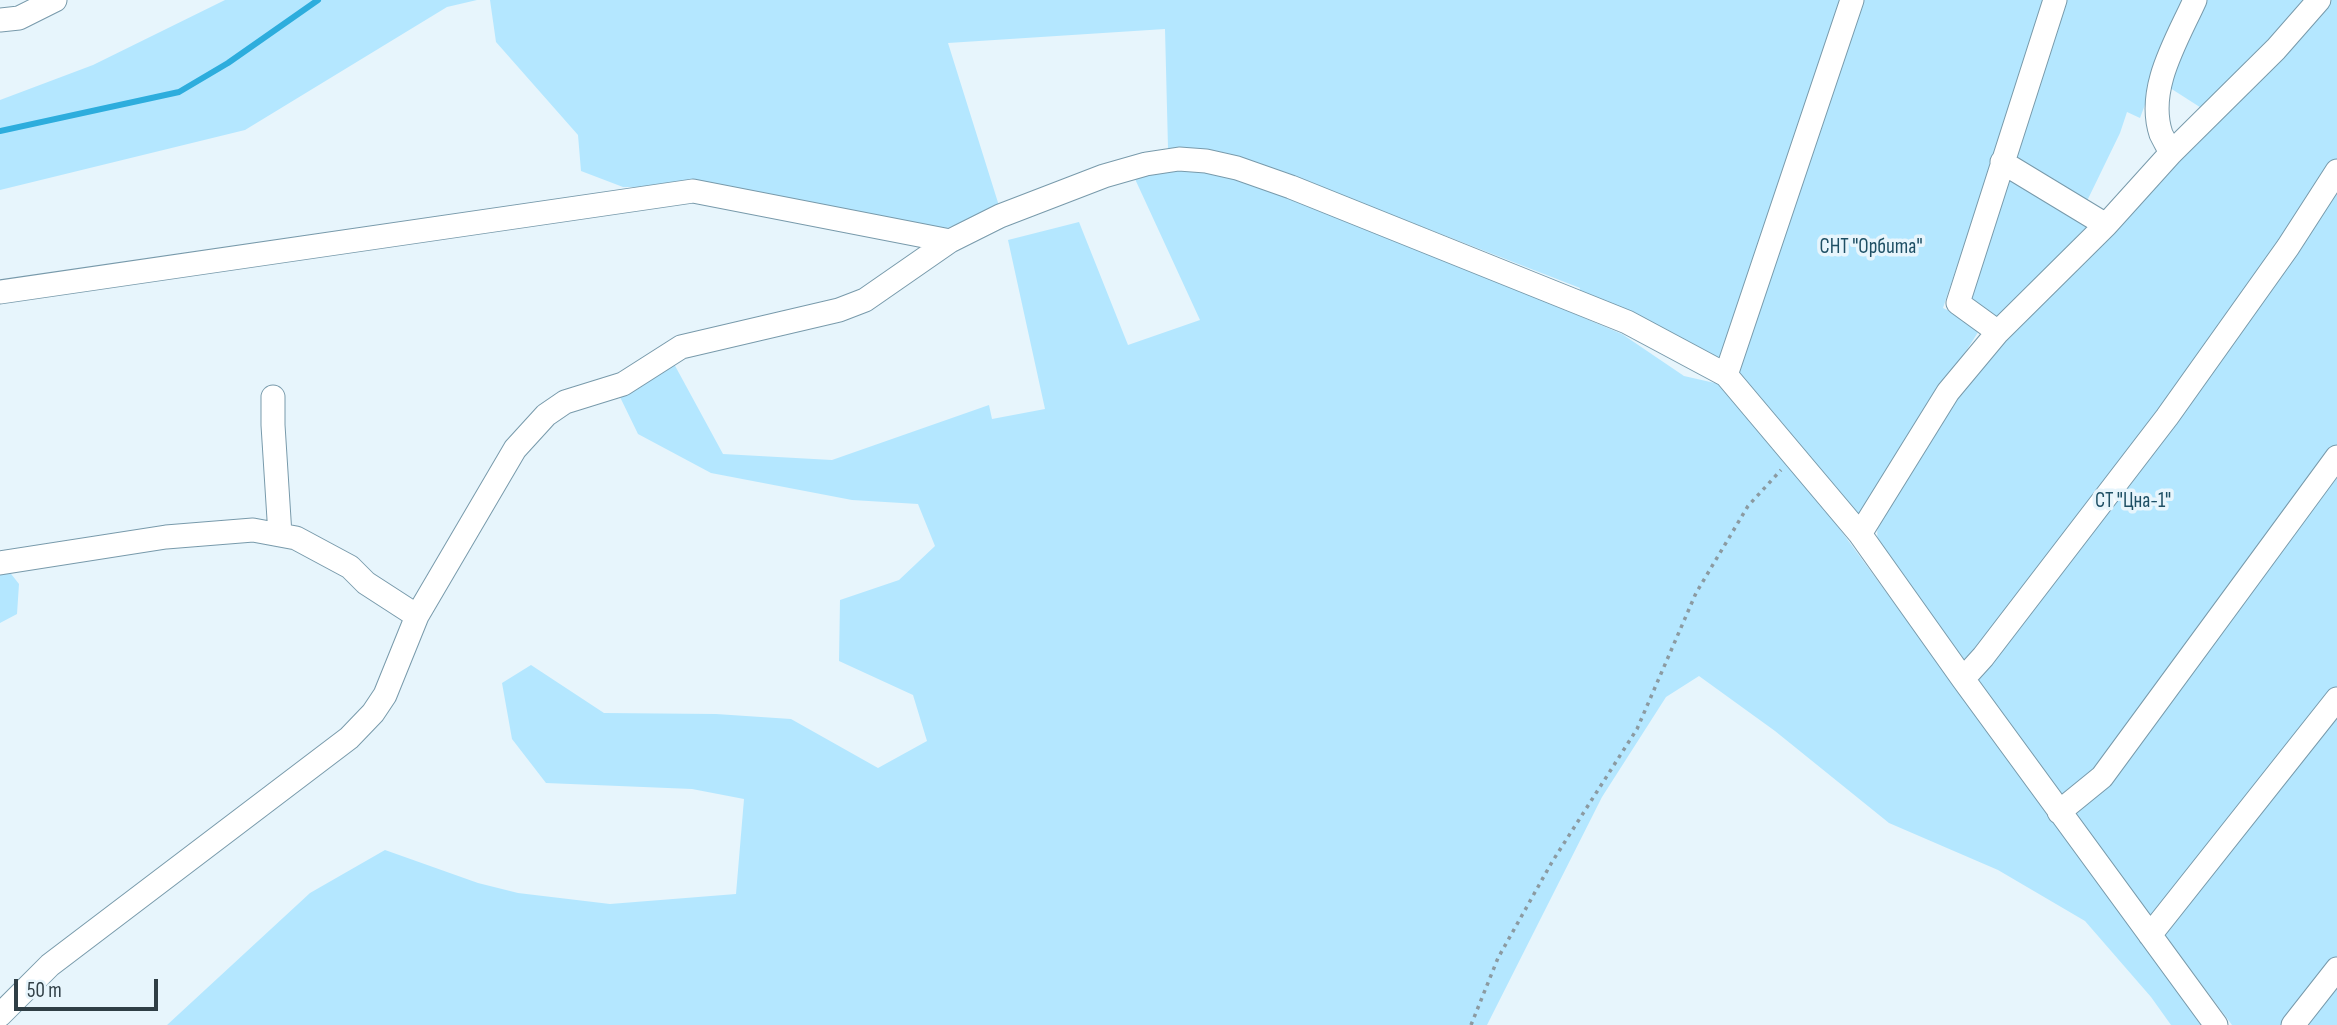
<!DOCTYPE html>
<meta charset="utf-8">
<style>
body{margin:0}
#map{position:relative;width:2337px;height:1025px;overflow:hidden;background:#e7f5fc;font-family:"Sofia Sans Condensed",sans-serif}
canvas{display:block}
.scale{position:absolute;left:14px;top:979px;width:144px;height:32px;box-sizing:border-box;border:4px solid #2f3e45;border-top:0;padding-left:9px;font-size:21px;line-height:24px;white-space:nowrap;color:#2f3e45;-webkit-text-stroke:5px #e7f5fc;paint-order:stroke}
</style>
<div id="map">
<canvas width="2337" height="1025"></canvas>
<div class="scale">50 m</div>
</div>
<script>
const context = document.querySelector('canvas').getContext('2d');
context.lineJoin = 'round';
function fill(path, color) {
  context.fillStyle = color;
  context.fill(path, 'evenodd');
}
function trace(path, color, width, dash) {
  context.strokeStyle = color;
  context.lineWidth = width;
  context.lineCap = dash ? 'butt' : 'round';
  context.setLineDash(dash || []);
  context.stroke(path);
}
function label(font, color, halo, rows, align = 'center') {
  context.font = font + ' "Sofia Sans Condensed",sans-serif';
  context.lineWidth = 7;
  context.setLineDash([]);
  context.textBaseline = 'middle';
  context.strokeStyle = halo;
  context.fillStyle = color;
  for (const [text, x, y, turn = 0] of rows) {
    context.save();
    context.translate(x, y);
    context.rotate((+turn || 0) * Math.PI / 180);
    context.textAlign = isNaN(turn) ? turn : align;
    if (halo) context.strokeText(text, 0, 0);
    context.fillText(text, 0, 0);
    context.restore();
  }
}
const green = new Path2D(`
 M225 0H477L447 7 245 130 0 190V100L93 65Z
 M490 0H1844L1724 361 1578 300 1580 288 1292 176 1221 152 1168 148 1165 29 948 43 1000 209 944 229 691 187H623L581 171 578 135 496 42Z
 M1860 0H2046L1943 308 1982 326 1863 512 1856 516 1737 375Z
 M2061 0H2184L2140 118 2127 112 2120 133 2087 201 2009 161Z
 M2201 0H2305L2206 111 2167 86Z
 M2328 0H2337V1025H2232L1886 561C1878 547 1875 537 1879 520L1987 351 2020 317 2100 248 2182 151Z
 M1194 169 1293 195 1622 334 1684 376 1728 386 1839 528 2204 1025H2171L2151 997 2085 921 1998 870 1889 823 1775 731 1699 676 1666 697 1602 797 1487 1025H167L310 893 385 850 478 883 518 893 610 904 736 894 744 799 692 789 546 783 512 739 502 683 531 665 604 713 716 714 791 719 878 768 927 741 913 695 839 661 840 600 899 580 935 546 918 504 852 500 711 473 638 434 620 397 673 362 723 454 832 460 989 405 992 419 1045 409 1008 240 1079 222 1128 345 1200 320 1135 179 1161 171Z
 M2004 172 2094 225 2001 319 1968 297Z
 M0 570H8L19 584 17 614 0 623Z`);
const stream = new Path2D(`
 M0 131 179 92 228 63 318 0`);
const path = new Path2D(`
 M1471 1025 1498 958 1552 862 1637 729 1696 593 1748 506 1781 470`);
const minor = new Path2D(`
 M0 20 19 18 55 0
 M2171 153C2168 147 2164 140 2161 134 2146 89 2177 40 2195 0
 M2002 162 2106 225
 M0 292 693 191 950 241
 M1998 332 1958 303 2055 0
 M1726 375 1852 0
 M273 397V425L280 535
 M1860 534 1948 392 1998 332 2106 225 2171 153 2276 49 2319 0
 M0 563 166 537 253 530 296 538 350 567 366 583 417 616
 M1963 679 1983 657 2167 417 2288 247 2337 171
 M2059 812 2102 777 2337 457
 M2150 935 2337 699
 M0 1015 50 965 349 738 373 713 385 695 417 616 515 449 546 415 565 402 623 384 681 347 839 310 865 300 950 241 1000 216 1104 176 1146 164 1179 159 1206 161 1237 168 1291 187 1627 322 1726 375 1860 534 1963 679 2216 1025
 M2293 1025 2337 969`);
const parkNames = [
 ["CНТ \"Орбита\"",1871,248],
 ["СТ \"Цна-1\"",2133,502]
];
fill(green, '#b4e7ff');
trace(stream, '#2daddd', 6);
trace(minor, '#789aab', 25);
trace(path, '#8b9aa1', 3.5, [3.5, 5]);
trace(minor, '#fff', 23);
label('21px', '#1e4f64', '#e7f5fc', parkNames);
</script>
